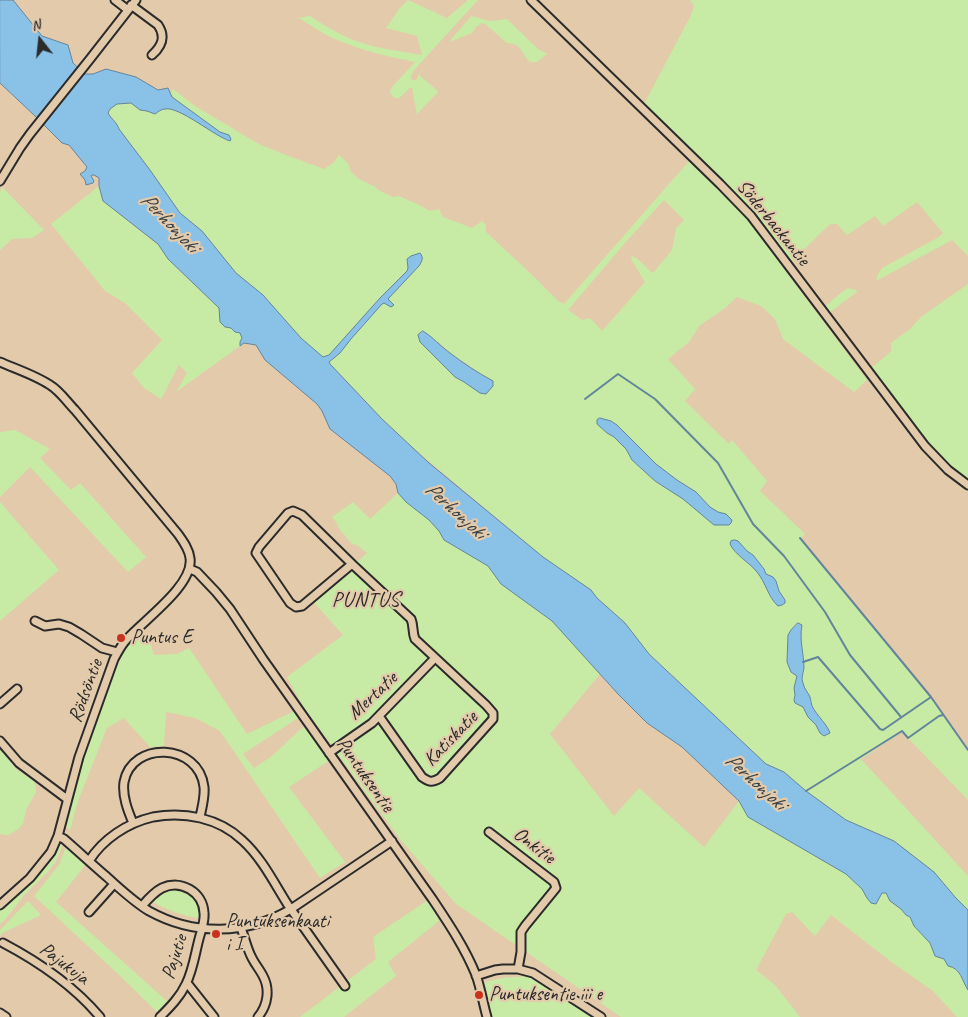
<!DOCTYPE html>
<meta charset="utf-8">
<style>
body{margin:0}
#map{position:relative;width:968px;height:1017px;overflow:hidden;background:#e3caab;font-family:Caveat,sans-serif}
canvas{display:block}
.north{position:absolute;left:15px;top:15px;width:50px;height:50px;-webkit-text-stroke:4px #e3caab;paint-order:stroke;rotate:344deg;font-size:14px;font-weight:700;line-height:20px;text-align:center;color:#2b2b2b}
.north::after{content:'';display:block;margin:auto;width:18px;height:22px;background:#2b2b2b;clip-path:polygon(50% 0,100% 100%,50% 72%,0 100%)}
</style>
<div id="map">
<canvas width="968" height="1017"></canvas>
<div class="north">N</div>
</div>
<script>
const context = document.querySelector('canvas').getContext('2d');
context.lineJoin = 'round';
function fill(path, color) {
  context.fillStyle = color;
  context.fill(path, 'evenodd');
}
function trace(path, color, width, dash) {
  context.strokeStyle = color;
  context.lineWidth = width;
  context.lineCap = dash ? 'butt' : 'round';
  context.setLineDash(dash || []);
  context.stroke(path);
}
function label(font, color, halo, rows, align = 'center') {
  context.font = font + ' Caveat,sans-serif';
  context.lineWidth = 4.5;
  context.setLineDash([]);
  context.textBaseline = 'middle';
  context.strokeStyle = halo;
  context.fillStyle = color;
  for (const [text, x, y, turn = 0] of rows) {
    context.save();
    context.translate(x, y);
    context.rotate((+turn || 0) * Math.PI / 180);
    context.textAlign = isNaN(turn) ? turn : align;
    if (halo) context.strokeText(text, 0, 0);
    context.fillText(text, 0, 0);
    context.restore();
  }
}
const green = new Path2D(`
 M408 0 447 18 468 0H478L414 70 411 76 412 80H416L419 74 426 66 419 75 438 91V92C431 100 423 106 417 115L412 88 411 87 399 98H394L391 94H390L391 88 415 62C391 57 362 51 340 41 326 36 312 26 299 18L310 16C323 24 336 33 351 39 373 48 399 51 422 55L417 36 386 28 399 9Z
 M690 0H968V256L952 240 876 281 878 274 882 268 939 237 943 233 917 202 883 226 875 216 847 235 837 224H830L791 262 783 268 867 380 854 392 783 339 775 319 761 306 737 297 725 308 699 326 689 342 668 359 695 389 685 401 729 444 732 440 767 481 760 491 805 534 801 539 937 706 968 750V800L902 732 861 759 968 876V910L894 841 846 820 806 791 784 772 766 764 649 654 625 623 597 598 591 590 543 557 406 442 382 419 330 364 329 362 335 357 382 304 392 303 387 300 419 266 420 253 411 256 407 259V263L408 268 407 271 380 298 329 356 323 358 301 338 263 295 236 273 202 231 180 213 150 170 119 129C116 121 112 120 108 113 112 105 124 100 132 103 137 105 135 106 138 108 142 111 153 114 157 113 161 110 164 108 170 108L192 119 220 137 230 141 229 135 220 132 172 97 170 94 173 89 195 106 257 143 283 154 324 169 333 163 339 155 348 163 351 172 359 179 374 186 380 191 393 197 399 196C409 201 420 204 429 211L439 209 443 217 472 228 482 221 486 225V232L529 272 558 301 564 304 689 161 702 162 644 104 691 15 694 6ZM664 200 684 220 676 228 672 250 653 273C645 268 641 259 632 256L631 259 645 282 602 331 590 318 582 320 568 310 625 243ZM437 341 450 353 486 377 472 388 464 382 455 377 420 342ZM597 424 617 425 656 464 677 480 696 492 710 507 718 512 726 514 714 524 683 499 655 481 632 460 626 449 614 437 607 433ZM738 541 743 548 753 555 764 569 766 574 776 581 779 591 785 600 778 606C769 597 766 585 759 575 752 564 742 557 733 549ZM802 626C799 639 802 651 804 665 804 670 801 675 802 680 803 686 806 689 809 694 811 698 811 704 814 709 819 717 825 723 830 731V733L818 730C816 724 812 721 808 716 802 707 803 706 794 700L795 695 794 688 797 676 787 662 788 635Z
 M471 16 490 21 507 19 538 49 547 54 537 62H530L527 59 519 47 514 44 507 43 485 24 482 23 476 27 472 33 449 42Z
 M99 186 103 201 158 245 168 259 219 308 231 328 235 332 240 333 242 338 240 342V346L176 392 187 373 179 365 161 399 144 388 132 373 162 340 125 303 105 291 51 224Z
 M2 187 44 230 32 238 12 239 0 250V192Z
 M968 284V481L953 470 928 445 871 368 886 356 891 351V343L911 328 922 316Z
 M848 288 858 291 829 313 825 307 838 295Z
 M15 430 50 449 40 458 71 490 80 483 146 557 128 572 30 467 0 497V432Z
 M398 493 406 502 429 520 439 531 444 540 488 566 501 584 552 621 600 674 550 734 614 816 639 788 704 847 739 801 748 817 846 874 863 889 867 898 886 893 893 904 901 909 906 915 910 917 914 926 930 943 934 953 937 958 944 959 959 972 968 990V1017H957L933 991 894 964 831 915 815 936 792 912 786 914 756 970 775 985 800 1017H621L456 904 400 839 303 706 287 677 343 635 311 599 331 585 367 553 357 545 352 544 337 526V523L332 517 353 502 370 519Z
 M0 502 59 570 0 621Z
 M139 634 148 637 154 655 177 654 189 648 247 734 294 711 298 718 243 754 254 768 272 756 305 725 330 760 289 787 345 862 320 878 220 731 195 718 166 712 164 746 150 747 124 718 107 728 78 801 70 830 64 824 80 766 94 722 125 648Z
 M0 749 16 769 34 781 36 787V792L26 810 23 824 17 830 8 835 0 834Z
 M60 845H62V847L56 861 48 872 25 894 5 920 0 924V909C15 896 31 883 44 867 49 861 54 848 60 845Z
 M66 847 86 864 56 902 168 1002 157 1012 117 973 34 896 59 865Z
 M174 890C194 892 199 899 200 918 183 917 166 909 151 901L165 891Z
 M428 900 439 921 388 962 396 976 344 1017H300L376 959 373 937Z
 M28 901 41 915 2 933 0 936V930Z
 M529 976 592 1017H492L485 982 502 978Z`);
const water = new Path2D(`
 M0 0H13L42 36 68 45 73 63 85 74H93L106 69 136 77 158 90 168 88 172 97 220 132 229 135 231 139 230 141C214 136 179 106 165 109 161 109 158 112 155 114L147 111 140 110 131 103 117 104 110 109 108 113C112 120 116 121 119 129L150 170 180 213 202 231 236 273 263 295 301 338 323 357 329 355 380 298 407 271 408 268 407 259 411 256 420 253C424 258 422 261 419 266L388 299 394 305 391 307 384 303 382 304 351 339 340 353 329 362 330 364 382 419 429 463 543 557 591 590 597 598 625 623 649 654 766 764 784 772 806 791 846 820 894 841 934 872 955 897 968 910V990C962 981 961 968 948 966L944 959 935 956 930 943 914 926 910 917 906 915 901 909 890 901 886 893H882L876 904 871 903 867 898 862 889 846 874 748 817 739 801 682 747 647 723 618 694 552 621 501 584 488 566 444 540 439 531 429 520 406 502 398 493 396 484 390 476 330 429 322 411 317 404 265 360 256 345 244 343 240 346V342L242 338 240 333 235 332 231 328 225 327 220 322 219 308 168 259 158 244 103 201 99 186V178L94 175H92L91 176 94 181 93 183 86 185 85 180 80 174 85 171 87 167 69 145 62 143 35 116 0 83Z
 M423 331C433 337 440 346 450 353 463 363 478 373 493 381V386L486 394 480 393 464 382 455 377 420 342 418 335Z
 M600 418 611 421 617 425 656 464 677 480 696 492 710 507 718 512 726 514 732 520 731 523 729 525H714L683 499 655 481 632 460 626 449 614 437 607 433 597 424V420Z
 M735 540 738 541 747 551 753 555 764 569 766 574 773 577 776 581 779 591 785 600V603L782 605 778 606C768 597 766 583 757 572 749 562 735 555 730 544L731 541Z
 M798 623 802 625C799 640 804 654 804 668 803 674 801 678 803 683 804 689 808 692 810 697 811 700 811 705 813 708 817 715 828 726 830 733L824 736 820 733 816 725 808 717 803 707 795 703 794 700 795 695 794 688 797 676 791 672 787 662 788 635 791 630Z`);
const stream = new Path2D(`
 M585 399 618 374 655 399 718 463 753 524 784 556 825 612 850 655 901 717
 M800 538 931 697 968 750
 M803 662 818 657 880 729 883 730 931 697
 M806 791 902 731 908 738 939 716 943 715`);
const minor = new Path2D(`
 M115 0 128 10
 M531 0 720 184 751 216 925 446 948 470 968 485
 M131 5 158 25C166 37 162 46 152 55
 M0 181 20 148 30 134 90 59 136 0
 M0 362C16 369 35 375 50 385 60 391 67 402 75 410L178 534C183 541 189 549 190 558 194 585 144 620 127 639 121 645 118 652 114 659L79 757 58 836 51 852 30 878 0 905
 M293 511 302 515 352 564 302 606 296 607 290 603 256 553 259 547 288 513Z
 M352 564 411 619C414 626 412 632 415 639L486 705 493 713V719L440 778C432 783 429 782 422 777L379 716
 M190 569 197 572 216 592 230 609 263 659 433 900C449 924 465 948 476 975 481 989 483 1003 487 1017
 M35 621 45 626 59 624 69 627 81 634 102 648 117 652
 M0 704 17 689
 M0 741 19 763 67 799
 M329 753 372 723 435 658
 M133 823C128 811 122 796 124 782 132 740 199 743 204 787 205 797 202 807 200 817
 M489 832 554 882 556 888 525 926 521 932V952L518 969
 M58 836 64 839C79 852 93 865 107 877 120 889 134 902 149 911 194 936 247 935 291 909L392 841
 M89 861C103 839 127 823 153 817 184 811 219 818 242 840 262 858 274 883 288 905 307 932 326 959 345 986
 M142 906C148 899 154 892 162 888 181 879 203 892 204 913 205 922 201 931 199 939 195 954 193 970 186 984 180 997 170 1007 160 1017
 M89 912 114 884
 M241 928C245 938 247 949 252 958 255 964 260 970 263 976 270 989 268 1005 258 1017
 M3 943C39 962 74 986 100 1017
 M476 976 495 970 503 969H518L533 973 601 1017
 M187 983 214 1017
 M0 1013 6 1017`);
const markers = [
 [121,638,5,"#c8321e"],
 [216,934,5,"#c8321e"],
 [479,995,5,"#c8321e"]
];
const streetNames = [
 ["Söderbackantie",773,223,51],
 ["Rödsöntie",86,691,-70],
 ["Mertatie",373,696,-43],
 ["Katiskatie",451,739,-46],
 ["Puntuksentie",365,775,55],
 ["Onkitie",534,846,37],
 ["Pajutie",175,957,-72],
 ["Pajukuja",64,964,37]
];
const poiNames = [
 ["Puntus E",131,638],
 ["Puntuksenkaati",226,922],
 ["i I",226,945],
 ["Puntuksentie iii e",489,995]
];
const waterNames = [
 ["Perhonjoki",169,223,46],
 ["Perhonjoki",455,511,42],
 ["Perhonjoki",755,782,42]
];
const neighbourhoodNames = [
 ["PUNTUS",366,600]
];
fill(green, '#c7eba4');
fill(water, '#89c1e7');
trace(water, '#63859c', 1);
trace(stream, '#63859c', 2);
trace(minor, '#2b2b2b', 11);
trace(minor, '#e3caab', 7);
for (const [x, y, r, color] of markers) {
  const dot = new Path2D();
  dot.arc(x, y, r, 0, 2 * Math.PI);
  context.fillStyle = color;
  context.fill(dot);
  trace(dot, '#e3caab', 2);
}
label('20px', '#2b2b2b', '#e3caab', streetNames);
label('20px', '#2b2b2b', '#e3caab', poiNames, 'left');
label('italic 21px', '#394247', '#e3caab', waterNames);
context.letterSpacing = '1px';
label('21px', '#2b2b2b', '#e3caab', neighbourhoodNames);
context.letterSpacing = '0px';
</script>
